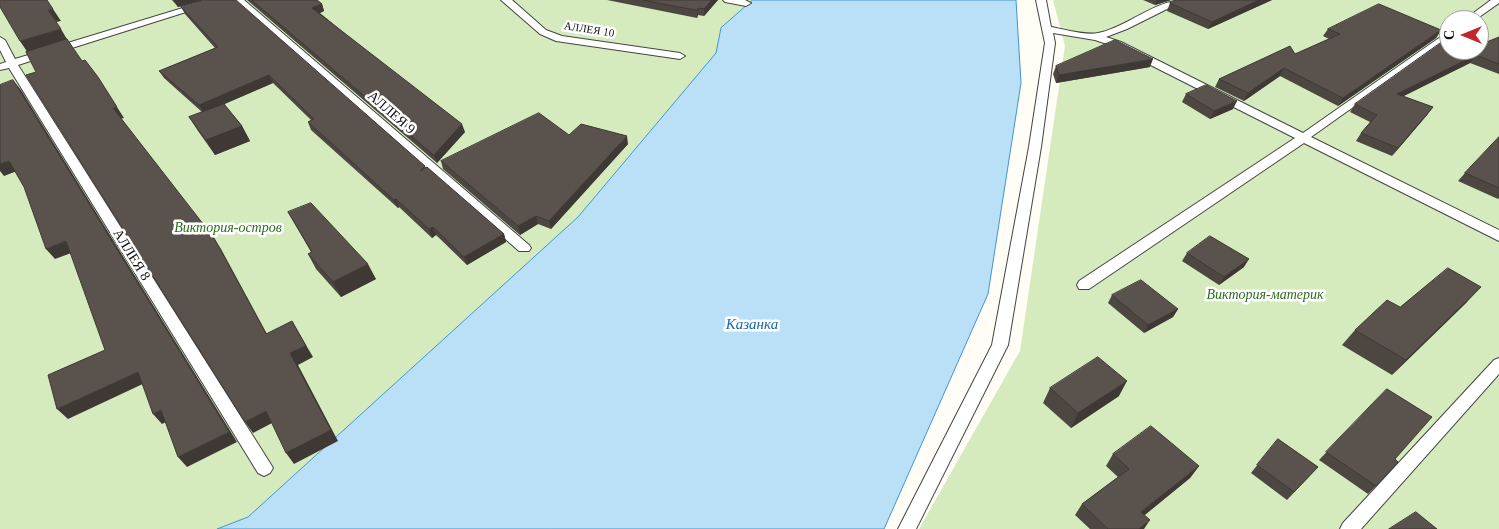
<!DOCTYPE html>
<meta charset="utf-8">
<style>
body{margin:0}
#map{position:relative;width:1499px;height:529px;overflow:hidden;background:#fffdf5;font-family:"Times New Roman",serif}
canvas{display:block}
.north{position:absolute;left:1439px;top:10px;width:50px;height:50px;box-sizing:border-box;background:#fff;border:1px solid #a0a0a0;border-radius:50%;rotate:270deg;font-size:14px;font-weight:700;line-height:20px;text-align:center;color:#111}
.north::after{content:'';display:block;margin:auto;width:18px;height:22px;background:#c4262e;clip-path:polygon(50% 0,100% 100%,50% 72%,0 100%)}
</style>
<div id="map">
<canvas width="1499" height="529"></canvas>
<div class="north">С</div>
</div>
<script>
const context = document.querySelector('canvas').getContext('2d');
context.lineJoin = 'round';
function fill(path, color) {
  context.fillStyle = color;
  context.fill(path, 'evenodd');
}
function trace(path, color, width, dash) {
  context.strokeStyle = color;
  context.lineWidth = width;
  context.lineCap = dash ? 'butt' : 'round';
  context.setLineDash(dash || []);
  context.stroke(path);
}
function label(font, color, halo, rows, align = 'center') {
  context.font = font + ' "Times New Roman",serif';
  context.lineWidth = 5;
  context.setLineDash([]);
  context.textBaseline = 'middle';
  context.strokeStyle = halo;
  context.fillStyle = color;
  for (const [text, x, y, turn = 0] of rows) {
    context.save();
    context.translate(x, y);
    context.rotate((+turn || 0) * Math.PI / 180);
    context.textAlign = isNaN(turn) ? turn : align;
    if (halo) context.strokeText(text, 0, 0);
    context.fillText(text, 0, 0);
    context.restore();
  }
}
const green = new Path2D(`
 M0 0H753L721 28 716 53 578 217 248 517 217 529H0Z
 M1053 0H1499V529H919L1020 351 1065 46ZM1449 20H1479V50H1449Z`);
const water = new Path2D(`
 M753 0H1016L1021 83 988 294 884 529H217L248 517 578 217 716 53 721 28Z`);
const lane = new Path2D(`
 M209 0H224L18 65 270 463 273 468 270 473 264 476 258 473 9 68 0 70V64L6 62 0 50V37L5 40 15 59Z
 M233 0H244L529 245 531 248 529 251H519Z
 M501 0H512L546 30 562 36 680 53 685 56 680 59 556 41 540 34Z
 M723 0H745L751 3 746 6 725 2Z
 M1036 0H1046L1051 27C1063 29 1087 36 1098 33 1128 27 1154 0 1185 0L1127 29 1106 37 1121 42 1303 133 1449 31V39L1311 137 1499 230V241L1304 143 1089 289H1079L1077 285 1079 281 1295 138 1113 46 1095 40 1053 33 1055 43 1041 147 1008 345 916 529H898L992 345 1029 147 1045 43Z
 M1491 0H1499V3L1475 20H1464Z
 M1499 358V374L1361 529H1340L1343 523 1494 360Z`);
const wall = new Path2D(`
 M172 0H203L178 7Z
 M247 0H317L322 4 324 11 320 13 465 132 437 163Z
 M607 0H718L704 16 698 15 697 18Z
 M1143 0H1171L1155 5Z
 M1272 0 1208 29 1167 11 1170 3Z
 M181 7 425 166 426 168 504 234 506 242 467 265 436 235 432 238 399 207 398 208 311 130 308 122 311 120 273 83 224 104 242 126 250 141 215 155 198 131 189 117 202 112 164 78 159 71 215 48 185 14Z
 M1328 29 1441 30 1436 38 1338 106 1280 76 1244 101 1215 87 1219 79 1295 54 1329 39 1323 36Z
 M1499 37V74L1470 63 1403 96 1433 107 1427 115 1392 156 1356 141 1361 133 1370 122 1350 112 1355 104 1479 50Z
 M1056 66 1150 67 1056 83 1053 74Z
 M1186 94 1233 109 1210 119 1182 102Z
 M569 135 628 144 551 229 538 224 520 235 443 169 441 161Z
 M1499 137V198L1498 199 1458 181 1465 173Z
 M288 212 376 279 341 297 316 269 308 254 311 252Z
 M1187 253 1244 267 1219 285 1182 261Z
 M1112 295 1178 309 1173 317 1144 333 1108 303Z
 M1467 302 1392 375 1342 345 1355 330 1400 307Z
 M1050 388 1119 396 1071 428 1043 403Z
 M1387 389 1395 459 1376 486 1368 494 1319 460Z
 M1278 439 1318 467 1287 500 1251 473Z
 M1113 454 1199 466 1190 478 1144 515V529H1090L1075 515 1082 504 1118 477 1106 466Z`);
const shadedWall = new Path2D(`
 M174 0H203L178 7Z
 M712 0H718L704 16V9Z
 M1157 0H1171L1155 5Z
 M1259 0H1272L1208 29 1212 22Z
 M322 4 324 11 315 15 312 8Z
 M698 8V15L697 18V10Z
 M53 9 61 21 56 22 48 10Z
 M61 29 68 41 28 53 20 41Z
 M1441 30 1436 38 1338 106 1343 98Z
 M1476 55 1470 63 1392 102 1397 94Z
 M1153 59 1150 67 1056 83 1059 75Z
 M1284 68 1280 76 1244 101 1248 93Z
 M269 75 273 83 204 113 199 105Z
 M13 80 21 90 237 442 187 467 178 457 229 432Z
 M1237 101 1233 109 1210 119 1214 111Z
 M117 107 124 118 120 119 113 108Z
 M1433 107 1427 115 1392 156 1398 148Z
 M462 124 465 132 437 163 434 155Z
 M242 126 250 141 215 155 206 140Z
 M627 136 628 144 551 229 549 221Z
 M9 161 17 171 4 176 0 171V164Z
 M396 199 399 207 398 208 394 200Z
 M536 216 538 224 520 235 518 226Z
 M433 227 436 235 432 238 429 229Z
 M504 234 506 242 467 265 464 257Z
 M214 238 221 249 273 345 266 334Z
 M66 241 74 252 55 259 46 249Z
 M1249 259 1244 267 1219 285 1224 277Z
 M368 264 376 279 341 297 333 282Z
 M1481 287 1467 302 1392 375 1406 360Z
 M1178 309 1173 317 1144 333 1148 325Z
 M292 321 313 357 298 365 338 441 294 464 286 453Z
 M138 372 147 382 68 419 57 409Z
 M1127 381 1119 396 1071 428 1078 413Z
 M161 410 170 420 162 424 153 414Z
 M266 411 274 422 253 433 245 422Z
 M1199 466 1190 478 1134 524 1141 512Z
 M1150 520 1144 529H1139Z`);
const building = new Path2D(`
 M0 0H47L53 9 48 10 61 29 20 41 0 7Z
 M203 0H236L425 166 420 171 427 167 504 234 464 257 433 227 429 229 396 199 394 200 308 122 314 119 269 75 199 105 159 71 218 47 181 7Z
 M252 0H317L322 4 312 8 462 124 434 155Z
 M643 0H712L704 9 698 8 697 10Z
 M1177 0H1259L1212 22 1170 3Z
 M1379 4 1441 30 1343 98 1284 68 1248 93 1219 79 1290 46 1295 54 1340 34 1328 29Z
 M1449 37V50H1479V45L1499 37V64L1476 55 1397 94 1433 107 1398 148 1361 133 1377 115 1355 104Z
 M67 39 82 61 85 60 98 77 117 107 113 108 214 238 266 334 292 321 306 346 290 353 331 430 286 453 266 411 245 422 26 75 36 72 26 52Z
 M1115 40 1153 59 1059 75 1056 66Z
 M13 80 229 432 178 457 161 410 153 414 138 372 57 409 48 375 105 350 66 241 46 249 24 187 9 161 0 164V85Z
 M1206 85 1237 101 1214 111 1186 94Z
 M224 104 242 126 206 140 189 117Z
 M539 113 569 135 581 124 627 136 549 221 536 216 518 226 441 161Z
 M1499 137V188L1465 173Z
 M311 203 368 264 333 282 308 254 312 252 288 212Z
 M1210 236 1249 259 1224 277 1187 253Z
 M1448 268 1481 287 1406 360 1355 330 1387 300 1400 307Z
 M1141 280 1178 309 1148 325 1112 295Z
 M1098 357 1127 381 1078 413 1050 388Z
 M1387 389 1432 417 1395 459 1398 462 1376 486 1326 452Z
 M1151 426 1199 466 1141 512 1150 520 1139 529H1108L1082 504 1129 469 1113 454Z
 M1278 439 1318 467 1294 492 1257 465Z
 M1416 512 1437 529H1389Z`);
const farStreetnames = [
 ["АЛЛЕЯ 10",589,30,9]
];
const streetNames = [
 ["АЛЛЕЯ 9",391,113,41],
 ["АЛЛЕЯ 8",131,255,58]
];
const parkNames = [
 ["Виктория-остров",228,228],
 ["Виктория-материк",1265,295]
];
const waterNames = [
 ["Казанка",752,325]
];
fill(green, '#d5ebbd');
fill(water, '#b9e0f7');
trace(water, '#3f96cf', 1);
trace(lane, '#444', 2);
fill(lane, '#fff');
fill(wall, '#4d4742');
fill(shadedWall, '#3f3936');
fill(building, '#5a524d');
trace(building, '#3f3936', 1);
label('11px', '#111', '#fff', farStreetnames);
label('14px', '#111', '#fff', streetNames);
label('italic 14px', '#2f6b1f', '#fff', parkNames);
label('italic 15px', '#1768a6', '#fff', waterNames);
</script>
